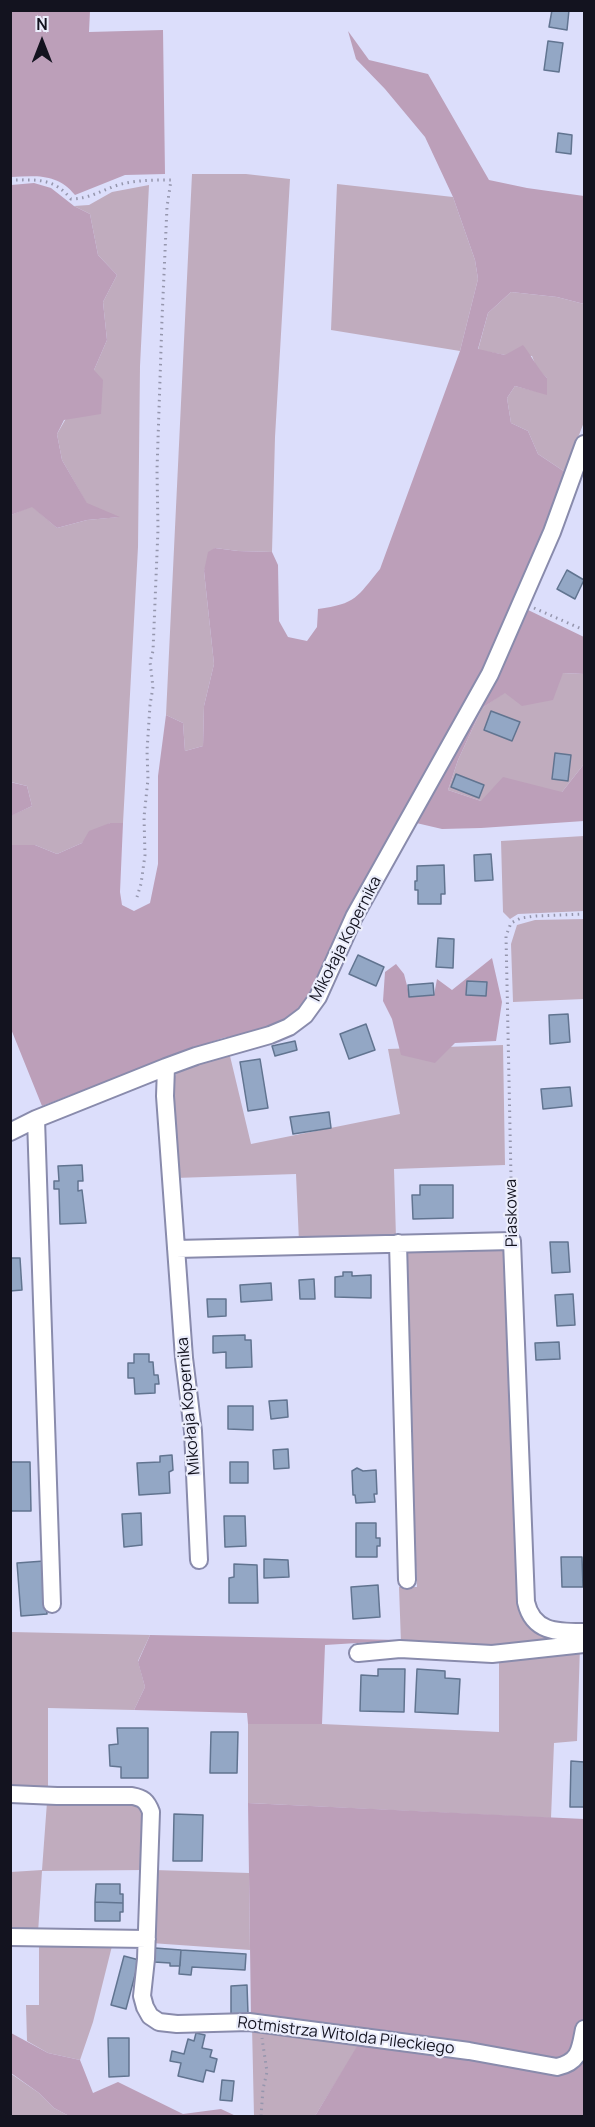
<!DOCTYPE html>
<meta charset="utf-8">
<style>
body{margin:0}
#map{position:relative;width:595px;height:2127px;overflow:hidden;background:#dcdefb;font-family:Manrope,sans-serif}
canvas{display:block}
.frame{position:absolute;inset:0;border:12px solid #13131f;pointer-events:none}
.north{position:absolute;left:12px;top:12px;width:60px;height:60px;-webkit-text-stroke:4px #ebedfc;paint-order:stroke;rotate:0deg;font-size:16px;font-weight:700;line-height:24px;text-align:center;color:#13131f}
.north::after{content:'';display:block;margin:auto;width:21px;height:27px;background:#13131f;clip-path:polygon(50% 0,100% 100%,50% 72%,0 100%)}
</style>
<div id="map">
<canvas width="595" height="2127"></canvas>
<div class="frame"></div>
<div class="north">N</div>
</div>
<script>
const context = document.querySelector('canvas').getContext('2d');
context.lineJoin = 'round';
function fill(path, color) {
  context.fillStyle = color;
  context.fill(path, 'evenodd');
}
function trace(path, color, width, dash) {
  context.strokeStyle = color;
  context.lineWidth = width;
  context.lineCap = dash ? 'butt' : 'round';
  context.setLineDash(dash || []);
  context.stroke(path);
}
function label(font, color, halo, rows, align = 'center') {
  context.font = font + ' Manrope,sans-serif';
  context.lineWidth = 4.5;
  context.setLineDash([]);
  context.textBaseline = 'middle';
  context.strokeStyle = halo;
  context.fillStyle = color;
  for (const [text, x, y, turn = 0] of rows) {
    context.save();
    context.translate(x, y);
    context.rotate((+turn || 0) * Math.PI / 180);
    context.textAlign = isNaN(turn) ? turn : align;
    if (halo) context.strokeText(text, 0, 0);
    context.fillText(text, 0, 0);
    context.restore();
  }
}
const green = new Path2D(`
 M192 174H246L290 179 275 437 272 552 238 551 215 548 204 571 214 664 204 706 203 746 185 751 183 723 166 715Z
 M337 184 453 197 475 260 478 279 460 351 331 330Z
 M149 185 140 366 138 547 123 823H110L82 843 57 854 35 845H11L10 816 32 806 27 786 11 782V515L32 506 57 528 87 520 118 517 87 504 62 460 57 434 94 370 107 340 103 302 117 275 98 255 90 214 74 206 89 205 112 192Z
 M511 292 557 297 584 304V422L565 472 538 454 528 431 511 423 507 398 515 386 547 394V378L537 369 532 356 505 355 478 350 488 313Z
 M563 673 584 674V764L562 792 481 801 448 790 458 760 482 708 505 692Z
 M584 836V911L518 914 510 919 503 912 501 841Z
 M584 919V999L513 1002 511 944 517 925 535 920Z
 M503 1045 505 1165 394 1169 396 1238 299 1242 296 1174 175 1178 171 1085 178 1070 230 1056 251 1144 400 1114 388 1049Z
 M508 1246 522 1611 544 1636H584L580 1646 577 1741 554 1743 551 1818 248 1803V1724H322L499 1732V1649L401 1643 399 1587H417L402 1251Z
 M11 1632 150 1635 138 1661 145 1687 134 1710 48 1708V1790L11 1786Z
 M47 1802H133L145 1811 144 1870 42 1871 38 1933 113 1942 93 2022 80 2060 48 2053 27 2041 26 2005H39V1942L11 1941V1872L42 1870Z
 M154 1870 249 1873 250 1950 151 1943Z
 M252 2026 362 2040 315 2116H254Z
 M10 2073 39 2093 54 2108 69 2116H11Z`);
const forest = new Path2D(`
 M11 10 90 11 89 32 163 30 165 174 125 175 75 195C57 173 36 176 11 177Z
 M348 31 369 60 428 74 489 180 527 188 584 196V304L557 297 511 292 488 313 478 349 505 355 523 345C532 356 537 368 547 378V395L515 386 507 398 511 423 528 431 538 454 565 472 528 568 480 674 307 999 292 1015 262 1030 223 1038 184 1051 42 1106 11 1029 10 845H35L57 854 82 843 89 831 110 823H123L120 892 122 905 134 911 150 903 158 864V776L166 715 183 723 185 751 203 746 204 706 214 664 204 571 208 552 215 548 238 551 272 552 278 565 279 621 288 637 307 641 317 627 318 609C356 604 357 597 380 569L460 351 478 279 475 260 453 197 425 137 385 89 356 59Z
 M34 183 51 188 74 206 90 214 98 255 117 275 103 302 107 340 94 370 103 380 101 414 64 420 57 434 62 460 87 503 120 517 87 520 57 528 32 507 11 515V185Z
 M524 608 584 637V674L563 673 553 700 522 706 505 693 482 708 458 760 448 790 481 801 503 777 562 792 584 764V821L481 828 442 829 412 822Z
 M10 782 27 786 32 806 11 816Z
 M492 958 502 1002 496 1041 455 1043 435 1063 401 1055 392 1019 383 1001 385 972 396 964 404 974 410 997 434 995 437 979 452 990Z
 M150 1635 401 1640V1643L373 1642 325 1645 322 1724H248L247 1713 134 1710 145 1687 138 1662Z
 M248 1803 584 1819V2116H315L365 2033 251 2018Z
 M11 2033 48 2053 80 2060 93 2093 118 2082 183 2114 221 2109 236 2116H69L54 2108 39 2093 11 2073Z`);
const building = new Path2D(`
 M552 10H569L567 30 549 27Z
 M548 41 563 43 559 72 544 70Z
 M558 133 572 135 571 154 556 152Z
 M567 570 584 580 575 599 557 589Z
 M491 711 520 722 512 741 484 730Z
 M555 753 571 755 568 781 552 779Z
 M456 774 484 785 479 798 451 787Z
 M491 854 493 880 475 881 474 855Z
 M444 865 445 894H441V904H418V890H415V881H417V866Z
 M438 938 454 939 453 968 436 967Z
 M358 955 384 967 376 986 349 974Z
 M467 981 487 982 486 996 466 995Z
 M433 983 434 995 409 997 408 985Z
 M568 1014 570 1042 550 1044 549 1015Z
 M366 1024 375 1050 349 1059 340 1034Z
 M295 1041 297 1050 275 1056 272 1046Z
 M260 1059 268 1108 248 1111 240 1062Z
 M570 1087 572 1106 543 1109 541 1089Z
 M329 1112 331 1128 293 1134 290 1117Z
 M82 1165 83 1181H78V1191L82 1190 86 1223 60 1224 59 1189H54V1181H59L58 1166Z
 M420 1185H453V1218L413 1219 412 1195H420Z
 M550 1242H568L570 1272 552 1273Z
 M10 1258H20L22 1290 10 1291Z
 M343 1272H352V1276L371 1275V1298L335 1297V1277L343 1276Z
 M314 1279 315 1299H300L299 1280Z
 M271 1283 272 1300 241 1302 240 1285Z
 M573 1294 575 1325 557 1326 555 1295Z
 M207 1299H226V1316L208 1317Z
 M245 1335V1340H251L252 1367 226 1368V1352L213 1353V1336Z
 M559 1342 560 1359 536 1360 535 1343Z
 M134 1354H149V1362H153L154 1375H158L159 1384H155V1393L135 1394 134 1378H128V1363H134Z
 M287 1400 288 1417 271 1419 269 1401Z
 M228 1406H253V1430L228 1429Z
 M288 1449 289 1468 274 1469 273 1450Z
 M172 1455 173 1470 169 1472 170 1493 139 1495 137 1463 160 1462V1456Z
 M10 1462H30L31 1511H10Z
 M230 1462H248V1483H230Z
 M357 1468 363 1471 376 1470 377 1494H374L375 1502 356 1503 355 1495H353L352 1471Z
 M141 1513 142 1545 124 1547 122 1514Z
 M224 1516H245L246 1546 225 1547Z
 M356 1523H376V1538H380V1546H377V1557H356Z
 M561 1557H582L583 1587H562Z
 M264 1559 288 1560 289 1577 264 1578Z
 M44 1561 47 1614 21 1616 17 1563Z
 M234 1564 257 1565 258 1603H229V1578L234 1577Z
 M378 1585 380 1617 353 1619 351 1587Z
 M378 1669H405L404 1712 360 1711 361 1675 378 1676Z
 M417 1669 445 1671V1678L460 1679 458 1714 415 1712Z
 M117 1728H148V1778H121V1767L110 1766 109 1745 118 1744Z
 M211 1732H238L237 1773H210Z
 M571 1761 584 1762V1807H570Z
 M174 1814 203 1815 202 1861H173Z
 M96 1884H120V1894H123V1903L95 1902Z
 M95 1902 123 1903V1912H120V1921H95Z
 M155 1948 181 1950 180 1966H170V1963L154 1962Z
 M181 1950 246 1954 245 1970 192 1967 191 1975 179 1974Z
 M124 1956 139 1960 126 2009 111 2005Z
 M247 1985 248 2014H231V1986Z
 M196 2033 205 2035 202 2048 212 2050 210 2057 217 2059 214 2072 206 2070 203 2082 178 2076 181 2063 170 2061 172 2051 184 2054 188 2039 194 2041Z
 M108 2038H129V2076L109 2077Z
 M222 2080 234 2081 232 2101 220 2100Z`);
const path = new Path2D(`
 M10 180C36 180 53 177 71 199 89 199 102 190 118 185 135 180 153 180 171 180L167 207 162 319 157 470 158 529 153 651 150 662 153 687 150 705 147 751 148 779 144 817 145 855 141 884 137 897
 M534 608 584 630
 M512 1226 506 936 511 923 521 918 536 916 584 914
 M261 2116 263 2089 267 2072 262 2038`);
const minor = new Path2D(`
 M36 1119 52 1604
 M10 1132 36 1119 166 1067
 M398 1243 407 1580
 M176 1249 512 1241 526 1602C533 1633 558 1632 584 1632
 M199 1560 193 1431 184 1358 165 1096 166 1067 196 1056 270 1035 289 1027 305 1015 318 997 354 917 490 674 552 532 584 444
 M358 1653 400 1649 492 1654 584 1644
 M10 1794 57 1796H132C143 1798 147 1801 151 1812L146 1959 142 1996 145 2007 150 2016 159 2022 177 2024 249 2022 469 2051 557 2067C580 2062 580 2049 584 2029
 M10 1937 147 1939`);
const streetNames = [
 ["Mikołaja Kopernika",346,939,-63],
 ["Piaskowa",512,1213,-91],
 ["Mikołaja Kopernika",189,1406,-95],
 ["Rotmistrza Witolda Pileckiego",346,2036,7]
];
fill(green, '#c0acbe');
fill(forest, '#bc9fb9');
fill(building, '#93a7c5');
trace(building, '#617490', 1.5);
trace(minor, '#898bac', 20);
trace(path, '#9596ad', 3, [1.5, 4.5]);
trace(minor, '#fff', 16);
label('16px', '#13131f', '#ebedfc', streetNames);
</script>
